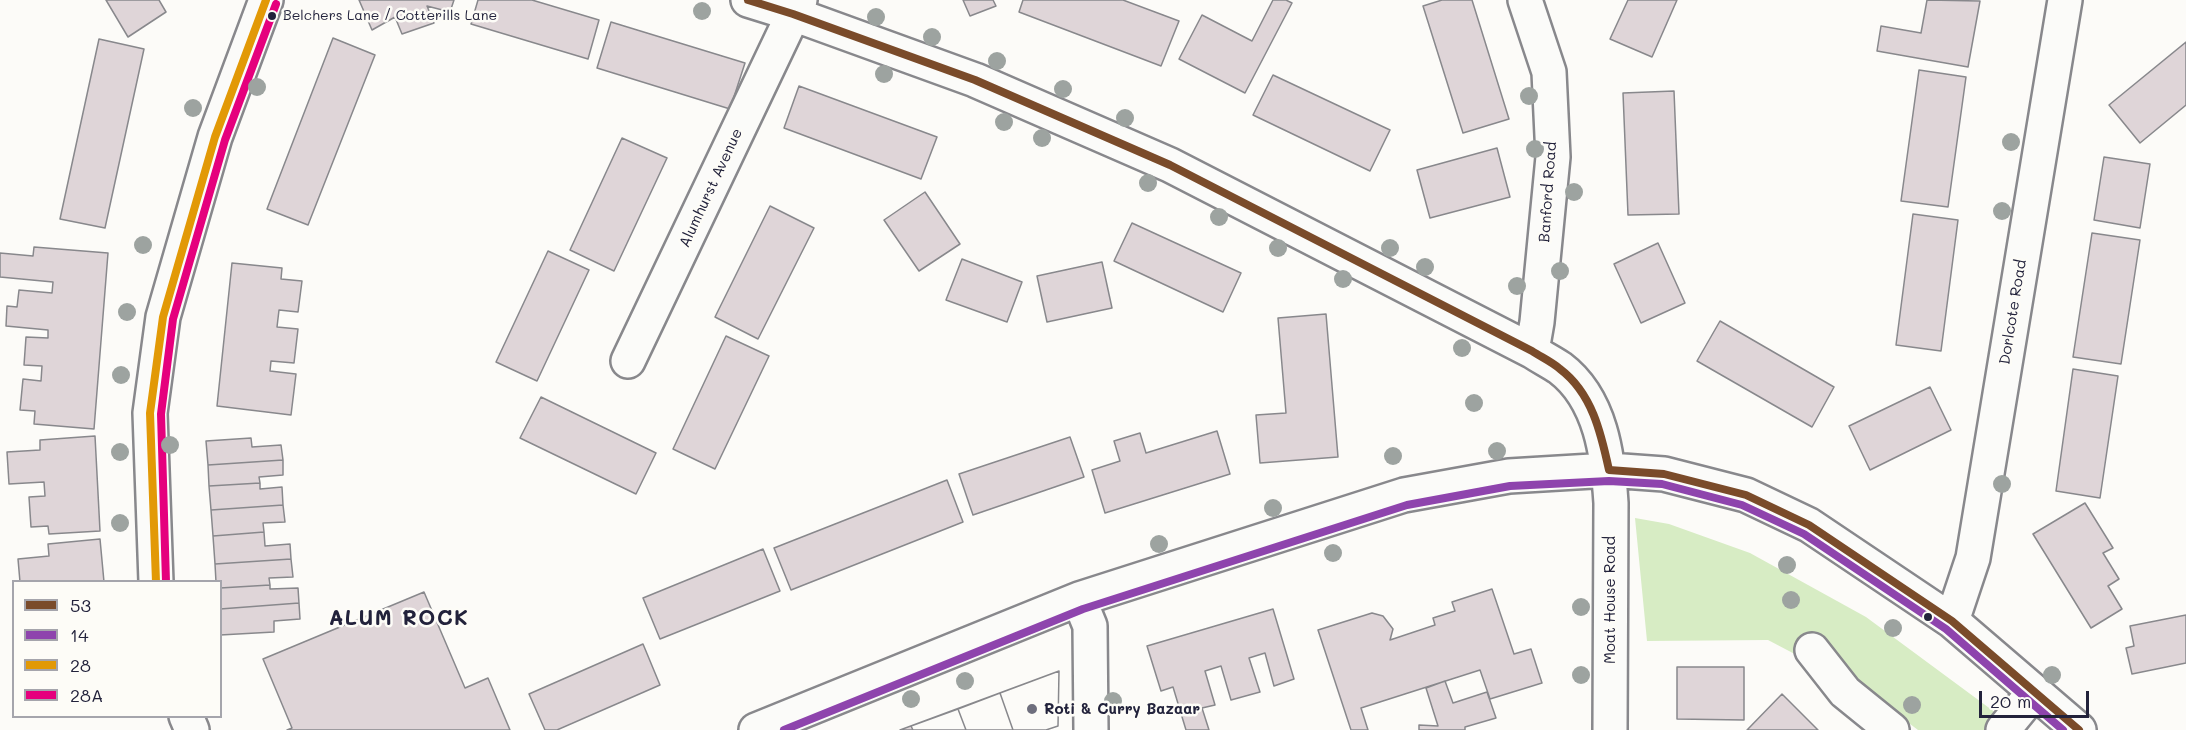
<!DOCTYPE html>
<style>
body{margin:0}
#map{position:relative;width:2186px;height:730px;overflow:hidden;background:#fcfbf8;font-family:Mali,sans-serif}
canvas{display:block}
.legend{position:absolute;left:12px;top:580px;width:210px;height:138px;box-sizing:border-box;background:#fdfcf7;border:2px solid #a5a5ac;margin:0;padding:8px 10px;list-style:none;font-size:18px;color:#22223b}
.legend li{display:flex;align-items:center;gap:12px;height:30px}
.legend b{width:30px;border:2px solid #a5a5ac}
.scale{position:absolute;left:1979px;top:691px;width:110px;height:27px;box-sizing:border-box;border:3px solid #22223b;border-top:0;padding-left:8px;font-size:18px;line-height:21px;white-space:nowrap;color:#22223b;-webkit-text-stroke:4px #fdfcf7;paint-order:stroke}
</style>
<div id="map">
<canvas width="2186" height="730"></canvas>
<ul class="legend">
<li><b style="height:8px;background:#7a4b2a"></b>53</li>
<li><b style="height:8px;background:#8e44ad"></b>14</li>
<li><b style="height:8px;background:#e29906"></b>28</li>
<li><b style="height:8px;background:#e5007d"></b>28A</li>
</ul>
<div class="scale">20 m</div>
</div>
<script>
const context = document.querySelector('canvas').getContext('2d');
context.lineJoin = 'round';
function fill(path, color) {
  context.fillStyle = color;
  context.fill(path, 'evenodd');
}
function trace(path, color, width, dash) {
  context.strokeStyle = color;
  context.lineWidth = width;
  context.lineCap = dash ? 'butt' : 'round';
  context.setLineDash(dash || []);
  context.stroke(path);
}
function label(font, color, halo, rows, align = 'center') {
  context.font = font + ' Mali,sans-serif';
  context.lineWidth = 5;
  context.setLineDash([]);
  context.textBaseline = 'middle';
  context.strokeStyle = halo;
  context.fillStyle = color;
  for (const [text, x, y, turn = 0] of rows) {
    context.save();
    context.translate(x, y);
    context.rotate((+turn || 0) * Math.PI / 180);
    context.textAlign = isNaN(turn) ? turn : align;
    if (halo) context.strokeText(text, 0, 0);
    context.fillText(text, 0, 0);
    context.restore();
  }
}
const green = new Path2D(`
 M1635 518 1669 524 1750 553 1866 617 2019 730H1918L1869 693 1768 640 1647 641Z`);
const building = new Path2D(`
 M106 0H159L166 12 128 37Z
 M359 0H454L450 12 427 6 434 23 402 34 395 17 372 30Z
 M478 0H532L599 20 588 59 471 24Z
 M963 0H993L996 6 970 16Z
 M1023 0H1123L1179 21 1161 66 1019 12Z
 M1273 0H1286L1292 3 1245 93 1179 59 1202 15 1252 41Z
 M1442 0H1472L1509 119 1463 133 1423 6Z
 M1628 0H1677L1652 57 1610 39Z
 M1927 0 1980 1 1968 67 1877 51 1881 26 1921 33Z
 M611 22 745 63 730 109 597 68Z
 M333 38 375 55 308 225 267 209Z
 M99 39 144 49 105 228 60 219Z
 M2186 42V105L2140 143 2109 105Z
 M1919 70 1966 77 1948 207 1901 201Z
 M1273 75 1390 130 1370 171 1253 115Z
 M799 86 937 137 921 179 784 128Z
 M1674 91 1679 214 1628 215 1623 93Z
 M622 138 667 158 614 271 570 250Z
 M1497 148 1510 197 1430 218 1417 170Z
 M2104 157 2150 164 2140 228 2094 220Z
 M925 192 960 244 919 271 884 220Z
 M770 206 814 228 758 339 715 317Z
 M1913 214 1958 220 1941 351 1896 345Z
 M1132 223 1241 273 1223 312 1114 261Z
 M2092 233 2140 240 2121 364 2073 357Z
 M1658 243 1685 303 1641 323 1614 264Z
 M34 247 108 253 94 429 34 424 35 411 20 410 23 379 41 381 42 366 24 365 26 337 48 338V330L6 326 7 306 17 307 19 290 52 293 53 282 0 277V253L33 256Z
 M548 251 589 270 537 381 496 362Z
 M962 259 1022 282 1007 322 946 300Z
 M1102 262 1112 308 1047 322 1037 276Z
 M232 263 282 268 281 279 302 281 298 312 279 310 277 327 298 329 294 363 271 361 270 371 296 374 291 415 217 406Z
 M1326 314 1338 457 1260 463 1256 415 1286 413 1278 318Z
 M1720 321 1834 387 1812 427 1697 361Z
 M726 336 769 356 715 469 673 449Z
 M2073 369 2118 376 2100 498 2056 491Z
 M1930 387 1951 430 1870 470 1849 426Z
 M541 397 656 453 636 494 520 438Z
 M1217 431 1230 474 1105 513 1092 470 1120 461 1114 441 1140 433 1146 453Z
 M95 436 100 531 49 534 48 526 31 527 29 497 45 496 44 482 9 484 7 452 40 450V440Z
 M1070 437 1084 477 973 515 959 474Z
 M251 438 252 447 281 445 283 460 208 465 206 441Z
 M283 460V475L259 477 260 483 209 486 208 465Z
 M947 480 963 522 791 590 774 548Z
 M260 483V489L282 487 283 505 211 510 209 486Z
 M2085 503 2113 548 2103 553 2119 579 2108 586 2122 609 2091 628 2033 534Z
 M283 505 285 522 263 523 264 532 213 536 211 510Z
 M264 532 265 546 290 544 291 559 215 564 213 536Z
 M100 539 104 582H20L18 559 49 556 48 544Z
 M763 549 780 591 660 639 643 598Z
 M291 559 293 577 269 578 270 585 220 588V582H216L215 564Z
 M270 585V589L298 588 299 603 220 609V588Z
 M1492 589 1514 654 1531 649 1542 683 1490 699 1480 670 1361 708 1368 730H1351L1318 630 1372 613 1383 616 1393 629 1390 640 1435 625 1433 618 1455 611 1452 602Z
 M424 592 465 688 488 678 510 730H287L292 728 263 659Z
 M299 603 300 619 274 621V632L220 635V609Z
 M1273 609 1294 679 1274 686 1265 653 1249 658 1260 692 1231 700 1221 666 1205 671 1215 705 1202 708 1209 730H1186L1173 687 1161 691 1147 646Z
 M2186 615V663L2132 674 2126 648 2134 646 2130 626Z
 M643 644 660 685 557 730H545L529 694Z
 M1677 667H1744V720L1677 719Z
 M1059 671 1058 726 1046 730H900Z
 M1059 671 1058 726 1046 730H1013L1000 693Z
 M1445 681 1453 703 1487 692 1496 718 1465 727V730H1419V725L1438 726 1426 688Z
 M1000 693 1013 730H966L958 709Z
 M1782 694 1818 730H1747Z
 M958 709 966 730H913L911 726Z`);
const minor = new Path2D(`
 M748 0 793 14 975 80 1170 165 1532 351C1541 357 1551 362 1560 368 1601 399 1608 456 1611 503L1610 730
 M1525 0 1549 72 1553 157 1537 322 1532 351
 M628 361 800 0
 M156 582 150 413 163 317 215 137 266 0
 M1079 599 1090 626 1091 730
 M1952 621 1973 558 2065 0
 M1812 650 1845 692 1892 730
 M186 716 192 730
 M756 730 1079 599 1404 495 1509 476 1609 470 1664 474 1746 495 1809 525 1952 621 2079 730
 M2003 730 2034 692`);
const bus1 = new Path2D(`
 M748 0 793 14 975 80 1170 165 1532 351C1541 357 1552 362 1560 369 1592 393 1601 433 1609 470L1664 474 1746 495 1809 525 1952 621 2079 730`);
const bus2 = new Path2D(`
 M784 730 1083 609 1407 505 1510 486 1609 481 1662 484 1742 505 1804 534 1946 629 2063 730`);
const bus3 = new Path2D(`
 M156 582 150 413 163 317 215 137 266 0`);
const bus4 = new Path2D(`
 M166 582 161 414 173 319 225 140 276 4`);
const trees = [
 [702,11],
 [876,17],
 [932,37],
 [997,61],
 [884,74],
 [257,87],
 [1063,89],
 [1529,96],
 [193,108],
 [1125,118],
 [1004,122],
 [1042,138],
 [2011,142],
 [1535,149],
 [1148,183],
 [1574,192],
 [2002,211],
 [1219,217],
 [143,245],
 [1278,248],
 [1390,248],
 [1425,267],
 [1560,271],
 [1343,279],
 [1517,286],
 [127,312],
 [1462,348],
 [121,375],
 [1474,403],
 [170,445],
 [1497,451],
 [120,452],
 [1393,456],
 [2002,484],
 [1273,508],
 [120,523],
 [1159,544],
 [1333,553],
 [1787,565],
 [1791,600],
 [1581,607],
 [1893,628],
 [1581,675],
 [2052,675],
 [965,681],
 [911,699],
 [1113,701],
 [1912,705]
];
const markers = [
 [272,16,5,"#22223b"],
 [1928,617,5,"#22223b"],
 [1032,709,6,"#6e6e7d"]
];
const busNames = [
 ["Belchers Lane / Cotterills Lane",283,16]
];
const streetNames = [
 ["Alumhurst Avenue",711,188,-65],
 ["Banford Road",1548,192,-86],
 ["Dorlcote Road",2013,312,-81],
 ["Moat House Road",1610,600,-90]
];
const poiNames = [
 ["Roti & Curry Bazaar",1044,709]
];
const districtNames = [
 ["ALUM ROCK",399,619]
];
fill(green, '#d7ecc4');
fill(building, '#dfd5d8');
trace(building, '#88888c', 1.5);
trace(minor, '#88888c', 38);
trace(minor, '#fbfbf9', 33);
trace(bus1, '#7a4b2a', 8);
trace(bus2, '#8e44ad', 8);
trace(bus3, '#e29906', 8);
trace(bus4, '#e5007d', 8);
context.fillStyle = '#9da3a0';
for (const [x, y] of trees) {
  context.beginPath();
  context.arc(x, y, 9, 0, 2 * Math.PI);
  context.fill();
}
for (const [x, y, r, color] of markers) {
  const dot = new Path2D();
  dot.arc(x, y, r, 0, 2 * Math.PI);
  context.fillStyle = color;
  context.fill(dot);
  trace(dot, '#fdfcf7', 2);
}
label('14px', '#22223b', '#fdfcf7', busNames, 'left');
label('15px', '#22223b', '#fdfcf7', streetNames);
label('bold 15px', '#22223b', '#fdfcf7', poiNames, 'left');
context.letterSpacing = '1.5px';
label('bold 21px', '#22223b', '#fdfcf7', districtNames);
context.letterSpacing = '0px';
</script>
